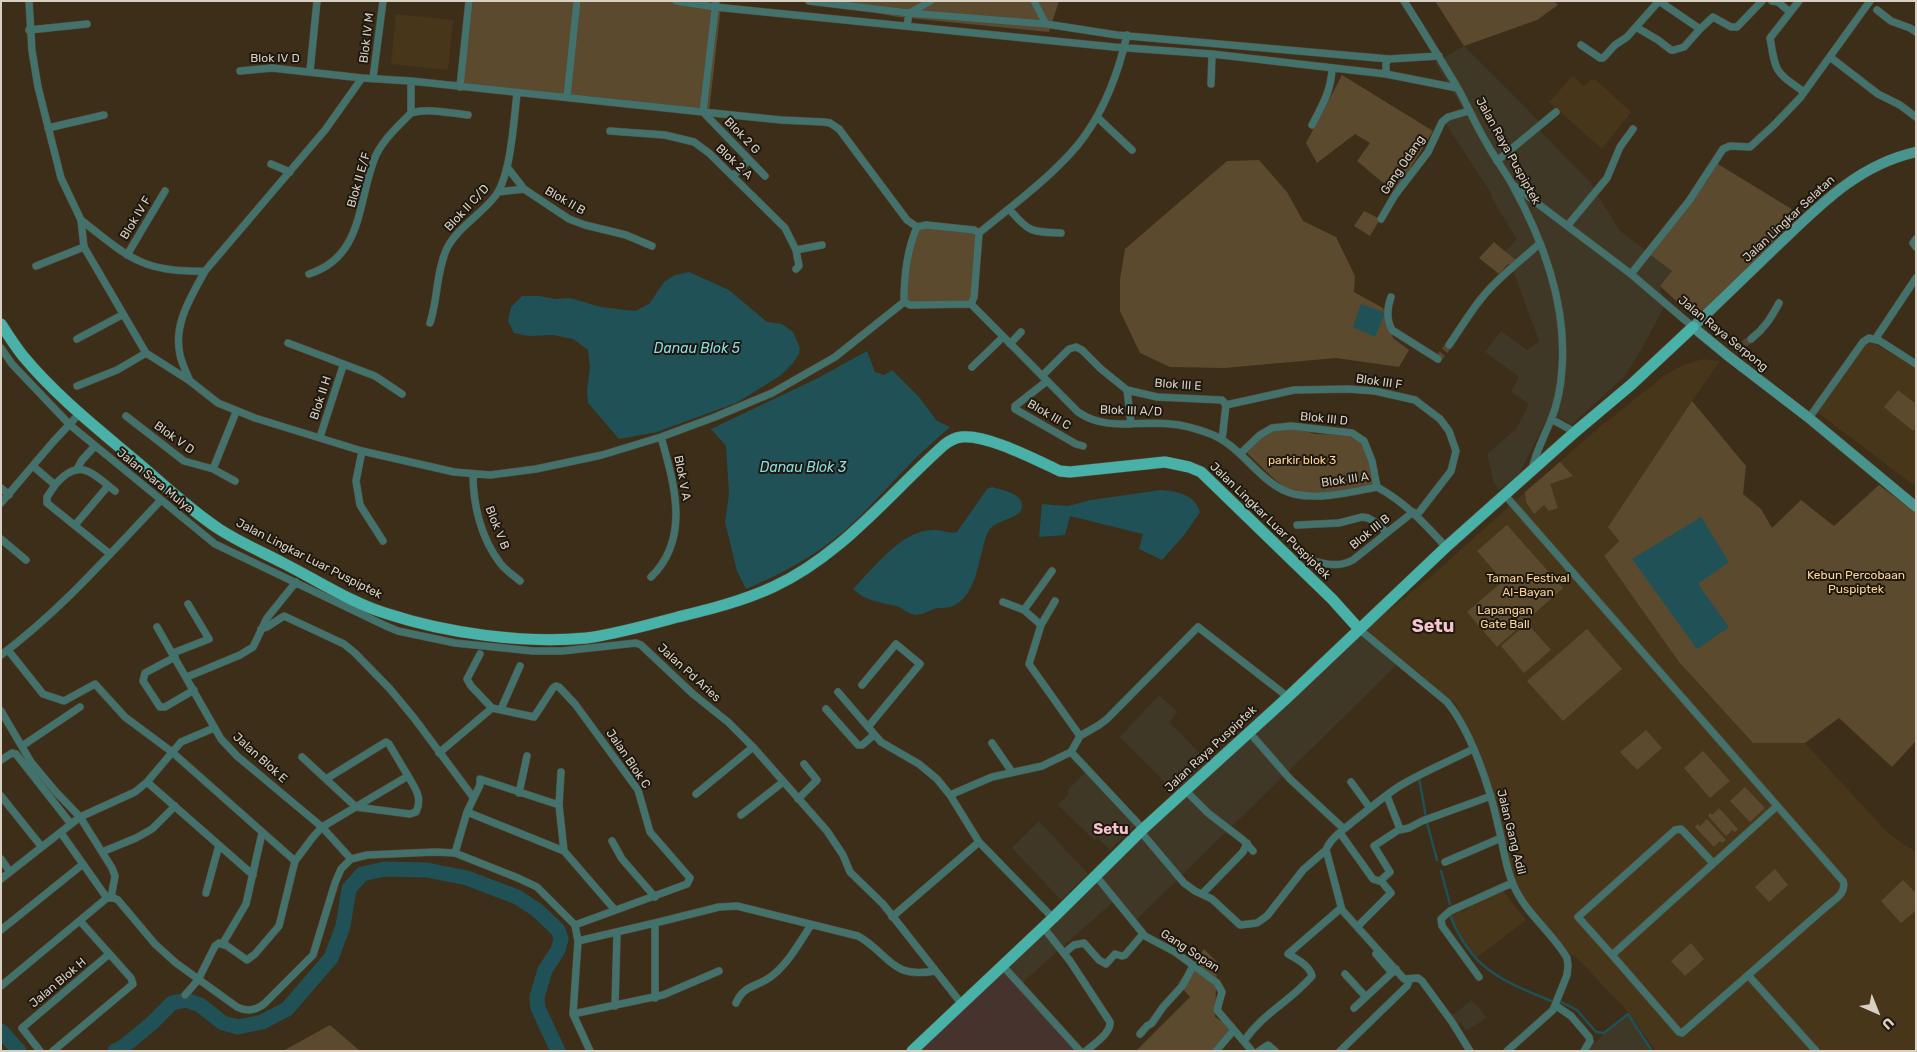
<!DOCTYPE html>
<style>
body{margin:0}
#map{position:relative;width:1917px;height:1052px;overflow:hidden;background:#3c2e19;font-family:Rubik,sans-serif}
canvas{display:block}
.frame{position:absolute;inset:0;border:2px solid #d9d0c4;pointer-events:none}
.north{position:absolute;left:1852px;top:987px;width:50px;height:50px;-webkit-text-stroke:4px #1e180f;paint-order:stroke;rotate:136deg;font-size:14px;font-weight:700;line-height:20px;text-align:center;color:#d9d0c4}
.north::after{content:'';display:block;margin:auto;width:18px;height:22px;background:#d9d0c4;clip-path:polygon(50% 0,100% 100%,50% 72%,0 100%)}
</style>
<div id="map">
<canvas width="1917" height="1052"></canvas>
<div class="frame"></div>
<div class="north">U</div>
</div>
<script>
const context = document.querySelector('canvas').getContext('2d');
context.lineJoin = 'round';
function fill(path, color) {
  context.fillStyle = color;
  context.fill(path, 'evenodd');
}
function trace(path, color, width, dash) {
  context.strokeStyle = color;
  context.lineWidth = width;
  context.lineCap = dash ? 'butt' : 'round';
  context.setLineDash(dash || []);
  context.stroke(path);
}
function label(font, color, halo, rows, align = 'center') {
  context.font = font + ' Rubik,sans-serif';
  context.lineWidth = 4;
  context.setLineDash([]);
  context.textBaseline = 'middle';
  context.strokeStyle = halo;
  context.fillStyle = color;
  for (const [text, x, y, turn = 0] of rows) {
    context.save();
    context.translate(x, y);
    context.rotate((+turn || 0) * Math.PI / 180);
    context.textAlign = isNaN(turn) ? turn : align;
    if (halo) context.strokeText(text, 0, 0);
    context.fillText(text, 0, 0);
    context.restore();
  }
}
const commercial = new Path2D(`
 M1464 46 1532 114 1540 123 1541 132 1590 182 1619 230 1672 271 1660 286 1664 307 1640 352 1625 376 1572 424 1550 413 1519 474 1499 490 1494 483 1487 454 1516 429 1529 404 1511 392 1519 377 1485 352 1501 331 1527 350 1539 341 1506 251 1517 239 1491 197V193L1442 118 1462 107 1435 63Z
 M1366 629 1401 661 1133 923 1113 902 1022 983 1006 965Z
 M1159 695 1178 712 1169 722 1207 761 1174 792 1120 737Z
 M1085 773 1136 825 1110 850 1097 837 1094 840 1058 805 1069 794 1067 791Z
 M1039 821 1088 874 1061 900 1012 848Z
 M1472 1000 1487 1018 1466 1031 1461 1023 1457 1026 1450 1017Z
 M1628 1014 1652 1051H1586L1604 1034Z`);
const industrial = new Path2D(`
 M1006 965 1083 1051H922L920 1046Z`);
const built = new Path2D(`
 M396 14 453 20 448 70 391 64Z
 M1573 76 1584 86 1591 79 1596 80 1631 112 1602 149 1549 102Z
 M1872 342 1916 368V487L1817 412 1865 343Z
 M1703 359 1720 361 1692 401 1608 527 1619 541 1604 556 1679 662 1753 743H1805L1889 834 1916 852V1051H1656L1628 1012 1578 959 1558 946 1517 895 1493 796 1456 704 1401 661 1366 629 1434 574 1525 492 1601 426 1664 376 1683 365Z
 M1502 890 1526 920 1476 958 1467 948 1456 930 1458 929 1450 915 1460 909 1463 912 1477 901 1479 903 1489 895Z`);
const green = new Path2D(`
 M473 1H671L721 6 709 112 463 83Z
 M820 1H1059L1049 32 898 17 819 3Z
 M1435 1H1554L1558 5 1537 20 1464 46Z
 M1342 75 1433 131 1397 190 1382 182 1357 161 1370 143 1355 134 1317 163 1306 143Z
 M1259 160 1287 192 1303 221 1336 237 1355 276 1354 292 1383 308 1393 338 1409 350 1399 367 1336 358 1224 368 1170 367 1140 353 1120 311V279L1125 249 1227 161Z
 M1713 161 1803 216 1700 323 1660 286 1672 271 1648 253Z
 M1364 211 1380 219 1370 236 1354 226Z
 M917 227 979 233 971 304 904 302V285Z
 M1494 242 1518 262 1511 266 1508 264 1499 274 1479 258Z
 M1898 390 1916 404V428L1913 431 1884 407Z
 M1692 401 1746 466 1743 494 1761 509 1772 528 1801 500 1834 526 1879 485 1916 513V741L1892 767 1839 718 1805 743H1753L1679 662 1604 556 1619 541 1608 527Z
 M1292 427 1315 434 1355 435 1362 440 1372 463 1375 486 1328 494 1289 491 1272 477 1247 453C1264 434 1266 430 1292 427Z
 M1560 462 1573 476 1550 484 1558 508 1549 511 1544 505 1534 514 1526 502 1525 492Z
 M1507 525 1563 588 1497 647 1467 612 1503 581 1477 551Z
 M1527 623 1551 650 1524 673 1501 646Z
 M1587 629 1622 669 1563 721 1527 681Z
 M1646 730 1662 748 1637 770 1620 752Z
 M1703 751 1730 781 1710 798 1684 768Z
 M1745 787 1765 808 1750 822 1730 801Z
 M1719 808 1738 829 1735 832 1732 830 1726 836 1708 816 1710 813 1712 815Z
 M1707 819 1726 840 1722 843 1720 841 1714 847 1695 827 1698 824 1700 826Z
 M1775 869 1788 885 1769 902 1755 887Z
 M1903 880 1916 893V910L1901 923 1881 901Z
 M1691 943 1704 959 1685 976 1671 961Z
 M1204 949 1217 962 1215 1017 1232 1028 1214 1051H1136L1190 997 1178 983Z
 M330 1025 360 1051H283Z`);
const water = new Path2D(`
 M689 272 729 290 767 322 782 324 793 332 800 348 799 354 793 363 780 376 736 403 657 432 619 439 588 403 587 390 590 367 588 350 573 339 553 335 529 336 514 333 508 321 511 307 522 296H539L556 299 570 298 601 307 635 311 649 304 664 282 675 275Z
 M1361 304 1385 313 1375 337 1353 327Z
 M867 351 875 372 884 375 892 370 919 397 937 421 950 427C936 440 921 452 908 466 886 488 867 511 844 531 815 556 781 574 746 589L737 571 725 522 729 494 726 446 711 429 818 378Z
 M992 487C1001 490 1023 493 1022 506 1022 520 995 518 988 532 978 554 979 594 953 606 948 608 942 608 937 608 929 610 921 617 912 614 907 613 903 609 899 607 883 602 866 602 853 589 874 568 902 529 934 530 943 530 948 534 957 532L987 489Z
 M1161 490C1176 491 1195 494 1200 512L1185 534 1162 560 1139 549 1143 534 1070 516 1065 535 1039 537 1042 504 1068 506 1091 500Z
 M1701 517 1729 562 1698 584 1729 627 1697 649 1632 559Z`);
const stream = new Path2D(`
 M1419 778 1426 817
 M1427 823 1437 860
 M1441 871 1450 904
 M1450 915C1471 969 1501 980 1551 1001
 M1561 1002 1577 1010 1596 1032 1604 1033 1628 1014 1652 1051`);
const river = new Path2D(`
 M1 1031 19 1051
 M115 1051 123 1047 151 1024 172 1003 186 1000 200 1005 223 1023 238 1027 262 1022 287 1009 331 958 343 926 349 889 362 874 385 869 427 870 467 878 517 897 537 910 558 930 561 939 558 950 545 970 537 997 538 1008 558 1051`);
const minorTunnel = new Path2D(`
 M1735 350 1751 339
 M1438 359 1449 345`);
const minor = new Path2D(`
 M29 1 32 51 38 87 61 178 81 220 84 247 146 353 190 381 218 403 255 418 362 451 454 472 490 475 536 469 602 455 661 437 715 417 772 393 835 357 904 302
 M676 1 715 7 1114 47 1212 54 1386 74 1457 88
 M809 1 909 13 1046 24 1117 35 1389 59 1439 56
 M1034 1 1046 24
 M1404 1C1422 29 1439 57 1456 85 1467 104 1475 124 1486 142 1494 157 1504 170 1512 184 1543 240 1567 303 1562 368 1561 386 1558 403 1551 420 1544 437 1536 451 1532 469
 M1659 1 1700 29 1713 17 1731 27H1737L1762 1
 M1772 1 1778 2 1790 12
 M1799 1 1770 38C1776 74 1775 71 1804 92
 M1877 10 1891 21 1910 28 1916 32
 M907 26 909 13 931 1
 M1636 27 1658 40 1671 50H1674L1684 47 1700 29
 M29 30 87 24
 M1581 45 1600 58H1603L1615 45 1627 37 1659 1
 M1830 57 1878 94 1900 105 1916 117
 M240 71 272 68 362 78
 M310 71 317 1
 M1386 74V63L1389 59
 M373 78 383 1
 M1211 84 1212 54
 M460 87 469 1
 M567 97 577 1
 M703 112 781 120 824 122 830 123 839 129 907 220 917 227
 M703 112 765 176
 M411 113C429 108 449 113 468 115
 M1097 117 1132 150
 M1312 125C1322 106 1331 91 1332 69
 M48 128 104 115
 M610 131 665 135 694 142 709 153 785 228 796 250 799 266 796 269
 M1497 161 1556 112
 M271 164 290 172
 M507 167 524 189 569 219 585 225 626 235 652 246
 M733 176 749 160
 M1513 185 1631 274 1693 327
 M498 192 524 189
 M1009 209C1030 232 1029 232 1061 233
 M1381 219 1395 195 1428 152 1442 122 1448 117 1469 111
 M81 220C128 257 143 273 205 271L325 130 362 78 411 81 703 112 716 1
 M1568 225 1607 178 1620 147 1633 129
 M917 227C907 250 904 278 904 302L910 305 971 304
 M917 227 926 225 974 230 979 233 974 297 971 304
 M979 233C1013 205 1062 169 1086 134 1107 104 1119 70 1127 35
 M1916 239 1913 243 1916 247
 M796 250 822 245
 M127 255 165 191
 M36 266 84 247
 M309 274C365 256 357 199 376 155 384 139 398 126 411 113V81
 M1631 274 1689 201 1723 149 1730 146 1750 147 1774 125 1800 98 1870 1
 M1391 297C1387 308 1386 319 1392 330L1438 359
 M971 304 1078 412C1107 432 1139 420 1171 424 1183 425 1197 429 1208 433 1243 445 1259 485 1294 494 1320 500 1351 492 1377 487
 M430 323C438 299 436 272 447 248 458 227 482 214 496 195 511 174 514 119 517 93
 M1876 338 1916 278
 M77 339 122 315
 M1751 339C1764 329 1771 318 1779 303
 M288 343 375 376 402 394
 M1010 344 1021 332
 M1449 345C1461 328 1471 310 1485 294 1501 275 1522 260 1540 243
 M1 348 12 364 70 425 215 544 386 626 398 631 455 643 533 651H562L636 643 641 645 693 694 728 722 753 747 827 831 843 855 850 872 883 904 961 1003
 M972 367 1003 337
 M1042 376 1069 349 1076 347 1082 350 1101 369 1127 390
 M190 381C186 372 182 364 180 355 173 324 191 297 205 271
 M1047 381 1015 406V409L1076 444 1083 446
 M77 386 117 370 146 353
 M1226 405 1294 390 1348 389 1375 391 1415 400 1440 419 1449 431 1456 451 1451 471 1417 515
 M126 416 184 461 213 469 235 481
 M1809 418 1863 342 1869 338 1880 341 1916 364
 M1551 419 1575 432
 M1131 424 1127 390 1157 397 1222 400 1226 405 1222 440
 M320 437 343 366
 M362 451 356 481 360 505 383 541
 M1241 453 1260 435 1272 428 1291 426 1352 433 1364 441 1372 461 1377 487
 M33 466 55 485 47 497V503L110 554
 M77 469 82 460 95 446
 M213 469 236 412
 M473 474C473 505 481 538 500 563 505 570 513 575 520 581
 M55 485C79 457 91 472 115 491
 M1377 487C1405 502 1425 524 1446 547
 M1 488 9 495
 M1504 494 1843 881C1847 893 1835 899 1827 906L1682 1033 1679 1032 1612 955
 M1 503 53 442 80 413
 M75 525 108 486
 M1297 525 1339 523 1362 517 1368 518 1377 523 1386 532
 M1 539 26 560
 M1309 560C1326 564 1338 568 1353 560L1413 512
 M651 577C691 538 674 483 661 437
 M1055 601 1041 625 1029 664 1080 736
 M1003 602 1024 610 1041 625
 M1024 610 1052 571
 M157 627 221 739 237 756 322 827 351 859
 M261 629 267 627 284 616 344 644 355 653 390 689 414 718 473 797
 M1359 629 1447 702C1471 731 1490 788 1498 825 1503 844 1505 866 1513 884 1525 913 1552 932 1567 958L1568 966 1567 975 1553 1010 1507 1051
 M8 650 43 694 64 701 95 684 125 717 172 752 295 861
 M173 653 209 639 188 604
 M480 654 467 679 471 686 492 708 534 717 553 688 556 686 559 687 575 704 638 790 650 832 690 878 687 884 575 925
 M1 655C60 611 110 554 161 500
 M175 657 145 673 143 681 160 707H165L194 690
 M187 677 240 655 253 647 267 618 296 582
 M862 685 896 644 920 664 868 727
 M838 692 881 742 919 764 937 779 950 795 979 842 1053 918
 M501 709 520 666
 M826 709 858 745H862L874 735
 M1 711 31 762 56 792 80 817 112 868 115 876 111 898
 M1249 732 1290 779 1344 829
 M992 743 1012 772
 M22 746 80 707
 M1071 752 1143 829
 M439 753 492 708
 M1 760 12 753 16 754 71 824
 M561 772 559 805 564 851 615 910
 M326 779 386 742 389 744 408 776
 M147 782 253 875
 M1351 782 1370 808
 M1186 791 1208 813 1243 840 1253 851
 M519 793 527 756
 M696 794 753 747
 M950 795 992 777 1042 766 1071 752 1080 736 1099 725 1107 719 1198 627 1288 697
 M1 796 41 846
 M798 799 817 780 804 764
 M467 812 564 851
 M741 815 783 782
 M1399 830 1409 828 1422 821 1491 796
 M1141 832 1184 883 1195 891 1212 899 1240 925 1257 923 1267 916 1303 870 1326 850
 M61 833 107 898
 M262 833 246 904 223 943 247 960 255 954 279 926 295 861 313 837 322 827 408 776C415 788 423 798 416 812L410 814 356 807 302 757
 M1340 833 1373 879 1382 882 1391 893 1358 926
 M612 841 622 859 655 897
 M102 852 136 838 152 829 175 806
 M455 853 467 812 480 785V779L559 805
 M1 859 10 872
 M1445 862 1501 838
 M1713 863 1684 832 1681 829 1675 830 1578 917 1612 955 1776 807
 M1096 876 1145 936 1175 952 1217 983 1222 992 1217 1010 1252 1051
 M1 879 80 817 135 792 147 782 181 742 214 728
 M1380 881 1390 872 1374 846 1400 829 1387 796
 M206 893 219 845
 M1202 894 1243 852 1247 843
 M892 917 979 842
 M655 923 719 907 737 906 858 936C890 954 890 979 935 971
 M1043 927 1070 961 1110 1022C1111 1033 1094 1044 1086 1051
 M1 930 83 864
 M578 941 655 923V998
 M1064 953 1074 945 1084 943 1099 960 1106 964 1115 954 1122 956 1125 955 1143 934
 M1376 954 1392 973
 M1002 965 1080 1051
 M1345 974 1366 997
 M1748 975 1816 1051
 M1479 977 1442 926 1441 919 1450 911 1512 883
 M1 986 107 898H114L118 900 155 944 176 963 237 1007C247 1012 257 1010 265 1003L313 955 335 883 341 869 351 859 367 855 435 852 455 853 518 878 537 887 575 925 578 941 573 1014 590 1051
 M185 995 198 980 215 946 219 943 224 945
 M736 1003C744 984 759 987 773 975 789 962 800 942 811 925
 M1555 1005 1571 1016 1589 1037 1590 1041 1584 1051
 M615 1006 617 933
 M1354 1008 1396 969
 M573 1014 663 995 719 971
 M1140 1034 1147 1026 1152 1023 1163 1007 1183 985 1193 966
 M1244 1041C1264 1012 1291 1001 1312 976 1310 966 1297 959 1288 954L1341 908
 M40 1051 22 1028 108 955
 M53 1051 133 984 131 978 80 921
 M1216 1051 1234 1030
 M1259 1051 1268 1045 1275 1051
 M1340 1051 1407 986 1410 979
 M1470 1051 1452 1022 1422 981 1418 978 1404 979 1342 910 1326 850C1330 838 1346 828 1355 820 1369 809 1383 797 1398 787 1422 772 1448 762 1473 749`);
const secondary = new Path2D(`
 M1916 152C1857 165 1818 207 1776 247 1748 274 1721 300 1693 327L1727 355 1809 418 1916 507`);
const primary = new Path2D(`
 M1 324C8 335 15 346 23 356 56 396 98 429 137 462 164 485 190 510 219 529 239 542 262 552 283 563 317 580 351 603 388 614 446 633 524 644 586 638 617 634 647 625 678 617 710 609 743 601 773 587 841 556 889 494 944 445 949 441 954 438 961 437 987 434 1036 460 1060 471L1070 472 1165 462 1189 467 1201 472 1332 599 1359 629
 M912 1051 1053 918 1143 829 1288 697 1446 547 1575 432 1632 384 1693 327`);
const streetNames = [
 ["Blok IV M",367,38,-83],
 ["Blok IV D",275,59],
 ["Blok 2 G",742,136,46],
 ["Jalan Raya Puspiptek",1508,151,61],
 ["Blok 2 A",734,162,43],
 ["Gang Odang",1403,165,-56],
 ["Blok II E/F",359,180,-74],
 ["Blok II B",565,201,30],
 ["Blok II C/D",467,208,-47],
 ["Blok IV F",136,218,-59],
 ["Jalan Lingkar Selatan",1789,219,-43],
 ["Jalan Raya Serpong",1723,334,39],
 ["Blok III F",1379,382,8],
 ["Blok III E",1178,385,4],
 ["Blok II H",321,398,-72],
 ["Blok III A/D",1131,411,2],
 ["Blok III C",1049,415,30],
 ["Blok III D",1324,419,6],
 ["Blok V D",174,438,36],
 ["Blok V A",682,478,79],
 ["Blok III A",1345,480,-8],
 ["Jalan Sara Mulya",155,481,39],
 ["Jalan Lingkar Luar Puspiptek",1270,521,44],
 ["Blok V B",497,528,68],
 ["Blok III B",1370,532,-39],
 ["Jalan Lingkar Luar Puspiptek",309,559,27],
 ["Jalan Pd Aries",689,673,42],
 ["Jalan Raya Puspiptek",1211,749,-43],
 ["Jalan Blok E",260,758,42],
 ["Jalan Blok C",628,759,56],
 ["Jalan Gang Adil",1511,832,76],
 ["Gang Sopan",1190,951,33],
 ["Jalan Blok H",58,983,-40]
];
const parkNames = [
 ["parkir blok 3",1302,461],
 ["Kebun Percobaan",1856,576],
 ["Puspiptek",1856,590],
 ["Taman Festival",1528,579],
 ["Al-Bayan",1528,593],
 ["Lapangan",1505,611],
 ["Gate Ball",1505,625]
];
const waterNames = [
 ["Danau Blok 5",697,349],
 ["Danau Blok 3",803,468]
];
const quarterNames = [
 ["Setu",1111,830]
];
const districtNames = [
 ["Setu",1433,627]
];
fill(commercial, '#3f3826');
fill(industrial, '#46332d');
fill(built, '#48361b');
fill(green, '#5c4a2f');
fill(water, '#1f5157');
trace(stream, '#1f5157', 2.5);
trace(river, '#1f5157', 15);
trace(minorTunnel, '#544633', 7, [7, 3.5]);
trace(minor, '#584b38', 8);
trace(secondary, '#584b38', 11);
trace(primary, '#584b38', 12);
trace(minor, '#43726d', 7);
trace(secondary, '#48958f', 10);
trace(primary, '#48b1a8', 11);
label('12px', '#d9d0c4', '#1e180f', streetNames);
label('12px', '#fcd49c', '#1e180f', parkNames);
label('italic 14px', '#87dce7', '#1e180f', waterNames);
label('bold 15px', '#f5c2ce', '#1e180f', quarterNames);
label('bold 18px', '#f5c2ce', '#1e180f', districtNames);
</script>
